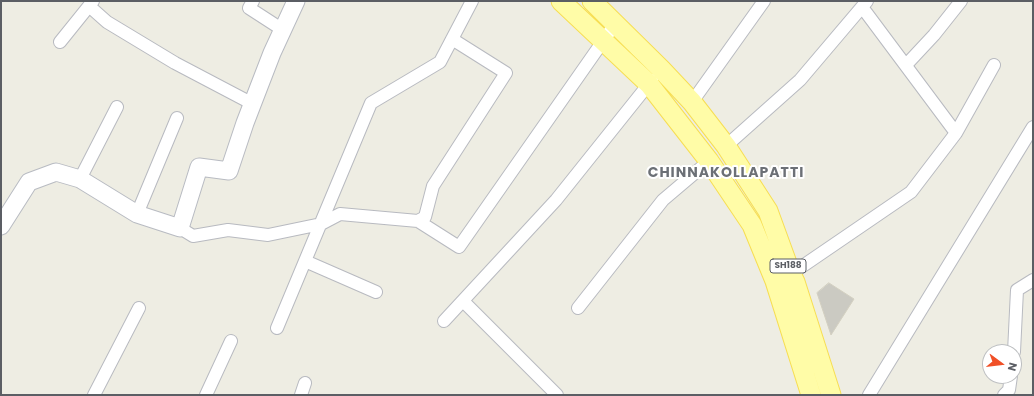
<!DOCTYPE html>
<style>
body{margin:0}
#map{position:relative;width:1034px;height:396px;overflow:hidden;background:#eeede3;font-family:Poppins,sans-serif}
canvas{display:block}
.frame{position:absolute;inset:0;border:2px solid #5b5e64;pointer-events:none}
.north{position:absolute;left:982px;top:344px;width:40px;height:40px;box-sizing:border-box;background:#fff;border:1px solid #bdbfc1;border-radius:50%;rotate:105deg;font-size:11px;font-weight:700;line-height:16px;text-align:center;color:#5b5e64}
.north::after{content:'';display:block;margin:auto;width:14px;height:18px;background:#f05027;clip-path:polygon(50% 0,100% 100%,50% 72%,0 100%)}
</style>
<div id="map">
<canvas width="1034" height="396"></canvas>
<div class="frame"></div>
<div class="north">N</div>
</div>
<script>
const context = document.querySelector('canvas').getContext('2d');
context.lineJoin = 'round';
function fill(path, color) {
  context.fillStyle = color;
  context.fill(path, 'evenodd');
}
function trace(path, color, width, dash) {
  context.strokeStyle = color;
  context.lineWidth = width;
  context.lineCap = dash ? 'butt' : 'round';
  context.setLineDash(dash || []);
  context.stroke(path);
}
function label(font, color, halo, rows, align = 'center') {
  context.font = font + ' Poppins,sans-serif';
  context.lineWidth = 4;
  context.setLineDash([]);
  context.textBaseline = 'middle';
  context.strokeStyle = halo;
  context.fillStyle = color;
  for (const [text, x, y, turn = 0] of rows) {
    context.save();
    context.translate(x, y);
    context.rotate((+turn || 0) * Math.PI / 180);
    context.textAlign = isNaN(turn) ? turn : align;
    if (halo) context.strokeText(text, 0, 0);
    context.fillText(text, 0, 0);
    context.restore();
  }
}
const building = new Path2D(`
 M829 283 854 299 831 335 817 293Z`);
const street = new Path2D(`
 M253 1 249 8 283 30
 M89 6 107 22 175 63 253 104
 M862 7 956 133
 M60 42 93 1
 M906 65 934 35 961 1
 M692 102 764 1
 M726 146 800 80 867 1
 M80 179 117 107
 M137 214 177 118
 M418 221 459 247 615 24
 M180 228 193 236 228 230 268 235 321 224 340 214 418 221 425 217 433 186 506 73 452 39
 M305 261 376 292
 M791 274 911 192 956 133 994 65
 M463 301 557 395
 M578 308 663 200 709 161
 M444 321 556 200 652 80
 M277 328 371 103 440 62 472 1
 M1014 352 1017 290 1033 280
 M94 395 139 308
 M206 395 231 341
 M301 395 305 383
 M869 395 1033 127
 M1004 395 1009 390 1011 376`);
const secondary = new Path2D(`
 M1 226 29 182 56 172 80 179 137 214 180 228 199 167 229 171 245 123 272 53 296 1`);
const primary = new Path2D(`
 M561 1 649 84 709 161 752 225 775 281 811 395
 M592 1 661 69 692 102 726 146 768 211 791 274 795 282 831 395`);
const shields = [
 [788,266,36]
];
const shieldNames = [
 ["SH188",788,266]
];
const districtNames = [
 ["CHINNAKOLLAPATTI",726,173]
];
fill(building, '#cbcac2');
trace(building, '#d3d0c1', 1);
trace(street, '#b8bac0', 14);
trace(secondary, '#b8bbc2', 19);
trace(primary, '#f7de53', 21);
trace(street, '#fff', 12);
trace(secondary, '#fff', 17);
trace(primary, '#fffca7', 19);
for (const [x, y, w] of shields) {
  const box = new Path2D();
  box.roundRect(x - w / 2, y - 7, w, 14, 3);
  context.fillStyle = '#fff';
  context.fill(box);
  trace(box, '#5b5e64', 1);
}
label('bold 9px', '#5b5e64', null, shieldNames);
context.letterSpacing = '1px';
label('bold 14px', '#6c7076', '#fff', districtNames);
context.letterSpacing = '0px';
</script>
